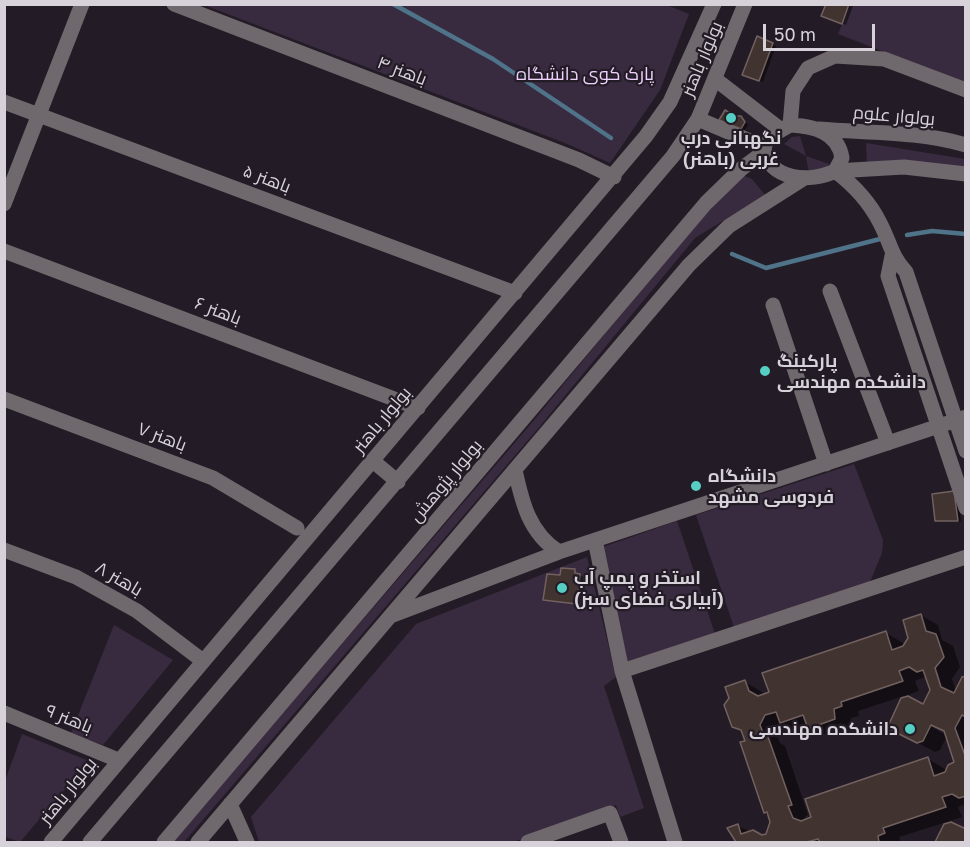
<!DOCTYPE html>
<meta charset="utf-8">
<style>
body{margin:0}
#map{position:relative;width:970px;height:847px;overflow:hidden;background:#231c26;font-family:"Golos Text",sans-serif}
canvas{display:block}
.frame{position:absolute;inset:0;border:6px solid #d7d2d9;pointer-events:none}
.scale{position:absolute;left:763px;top:24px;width:112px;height:27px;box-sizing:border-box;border:3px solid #d7d2d9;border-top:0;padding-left:8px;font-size:18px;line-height:21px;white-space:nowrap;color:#d7d2d9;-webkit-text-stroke:4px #231c26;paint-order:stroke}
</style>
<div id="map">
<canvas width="970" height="847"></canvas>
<div class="frame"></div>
<div class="scale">50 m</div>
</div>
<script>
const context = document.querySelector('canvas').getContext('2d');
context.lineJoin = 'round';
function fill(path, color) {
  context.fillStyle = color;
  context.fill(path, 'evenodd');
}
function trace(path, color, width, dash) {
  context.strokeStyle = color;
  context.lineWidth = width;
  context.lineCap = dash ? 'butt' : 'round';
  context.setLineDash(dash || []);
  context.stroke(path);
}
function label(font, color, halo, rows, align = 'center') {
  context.font = font + ' "Golos Text",Cairo,sans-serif';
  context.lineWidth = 4.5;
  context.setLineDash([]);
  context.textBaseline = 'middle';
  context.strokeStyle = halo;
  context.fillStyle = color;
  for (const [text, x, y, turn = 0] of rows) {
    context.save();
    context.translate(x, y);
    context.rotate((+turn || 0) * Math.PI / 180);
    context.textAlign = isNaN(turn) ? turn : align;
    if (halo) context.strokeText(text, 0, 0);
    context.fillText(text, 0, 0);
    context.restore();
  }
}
const green = new Path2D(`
 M664 4 689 14 660 90 610 163 565 143 204 5Z
 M850 5H965V83L838 34Z
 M800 136 806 156 829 164 826 169 809 174 806 156 784 144 792 137Z
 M866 143 965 159V168L923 163 867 164Z
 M742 175 752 179 765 195 695 238 536 431 184 842H172L530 425 688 233Z
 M854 464 883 540 882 553 869 584 734 627 696 515Z
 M677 521 715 634 626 663 603 547Z
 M587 557 616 677 604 686 644 808 620 817 616 805 513 842H259L251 817 416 624Z
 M114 625 173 660 103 745 71 733Z
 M22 734 89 761 20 842 5 837V781Z`);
const shadow = new Path2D(`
 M827 4 853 6 846 25 827 17Z
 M757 38 776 46 763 82 747 76Z
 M741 117 748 125 745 130 721 119Z
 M958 495 961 522 937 520Z
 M574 571 583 577 580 605 545 599 561 577Z
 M920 615 938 625 942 640 953 646 960 667 952 679 956 692 966 678V804L958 807 962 817 947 822 966 831V842H936L947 822 899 837 901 842H738L729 829 738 826 762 837 767 835 772 822 765 812 743 732 733 726 745 682 762 692 764 696 886 633 903 643 904 647ZM934 661 940 680H937L931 662ZM927 676 932 691 924 706 905 696 919 691 915 681ZM904 696 890 724 892 729 935 752 940 750 947 736 956 763 947 772 945 769 928 759 807 821 805 816 808 815 785 746 780 743 777 735 782 725 798 732 812 727 829 737 852 729 851 718 859 716 858 711ZM925 720 946 732V735L923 722Z`);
const stream = new Path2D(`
 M393 4 493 59 611 138
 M907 235 932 231 966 234
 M732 254 766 268 880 239`);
const building = new Path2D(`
 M826 4H849L842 24 821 16Z
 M757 36 773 43 759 81 742 75Z
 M725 110 735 116H741L745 122 741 129 719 120Z
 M954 491 958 521H935L932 494Z
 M561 568 575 569V573L580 574 577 604 543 600 547 574 560 575Z
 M921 614 926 631 936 634 944 657 935 668 941 687 954 693 962 677 966 676V717L962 715 955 728 966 758V796L959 798 952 794 942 797 946 807 883 828 885 833 878 836 879 842H820L818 839 807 842H736L727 828 738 824 741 834 753 830 762 835 766 834 770 822 767 812 764 813 740 742 745 741 741 730 732 727 724 705 729 698 725 687 745 680 749 691 758 696 769 692 762 673 886 631 892 650 903 646 908 638 903 620ZM909 667 917 672 923 670 930 690 923 704 908 696 901 698 889 724 891 730 917 743 923 741 931 725 944 731 954 762 948 765 945 772 934 776 928 757 805 799 811 817 801 821 793 818 788 806 792 805 767 734 764 735 760 725 765 715 776 712 780 723 803 715 807 726 810 728 835 719 834 709 842 706 841 702 903 681 899 671Z
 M951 822 966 829V842H935L944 824Z`);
const minor = new Path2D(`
 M174 4 579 160 614 177
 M715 79 780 129
 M4 102 515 293
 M698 119 764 147
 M790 125 793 91 808 68 835 56 884 59 966 90
 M790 125C813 126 838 132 842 158L835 171C812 183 767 181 764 147L769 137Z
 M819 129C868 133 919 131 966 145
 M835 171C855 186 869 201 880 223 891 244 890 254 906 272L966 451
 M835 171 904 167 966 174
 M4 204 82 4
 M4 251 418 408
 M892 256 888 276 966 508
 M830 291 888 443
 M773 305 826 464
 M4 399 213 478 297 528
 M373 461 398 482
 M515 470C522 502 529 533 559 552
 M595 540 622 671 675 842
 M4 550 76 577 137 611 203 661
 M393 615 559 552 966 417
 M622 671 966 557
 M4 713 118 760
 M230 804 247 842
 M51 842 646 136 670 102 714 4
 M90 842 673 156 698 119 745 4
 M164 842 706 203 741 169 764 152
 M198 842 689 265 729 226 803 179
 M528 842 610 813 621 842`);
const markers = [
 [731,118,6,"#56cec3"],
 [765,371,6,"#56cec3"],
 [696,486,6,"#56cec3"],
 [562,588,6,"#56cec3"],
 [910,729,6,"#56cec3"]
];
const streetNames = [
 ["بولوار باهنر",702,59,-67],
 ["باهنر ۴",402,71,21],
 ["بولوار علوم",894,116,5],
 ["باهنر ۵",267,179,21],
 ["باهنر ۶",218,311,21],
 ["بولوار باهنر",382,420,-50],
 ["باهنر ۷",162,437,21],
 ["بولوار پژوهش",446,481,-50],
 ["باهنر ۸",119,579,30],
 ["باهنر ۹",69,719,22],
 ["بولوار باهنر",68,791,-51]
];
const parkNames = [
 ["پارک کوی دانشگاه",585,74]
];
const poiNames = [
 ["نگهبانی درب",731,138,"center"],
 ["غربی (باهنر)",731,159,"center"],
 ["پارکینگ",777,361],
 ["دانشکده مهندسی",777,382],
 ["دانشگاه",708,476],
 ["فردوسی مشهد",708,497],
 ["استخر و پمپ آب",574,578],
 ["(آبیاری فضای سبز)",574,599],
 ["دانشکده مهندسی",898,729,"right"]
];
fill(green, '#392b3f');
fill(shadow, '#0007');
trace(stream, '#4f7388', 4.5);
fill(building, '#413330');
trace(building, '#72615f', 1.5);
trace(minor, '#6f686c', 15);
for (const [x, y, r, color] of markers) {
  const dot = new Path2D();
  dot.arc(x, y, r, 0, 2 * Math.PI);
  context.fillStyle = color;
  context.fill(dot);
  trace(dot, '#231c26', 2);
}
label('18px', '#d7d2d9', '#231c26', streetNames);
label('18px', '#efd1fd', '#231c26', parkNames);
label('bold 18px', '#d7d2d9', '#231c26', poiNames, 'left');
</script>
